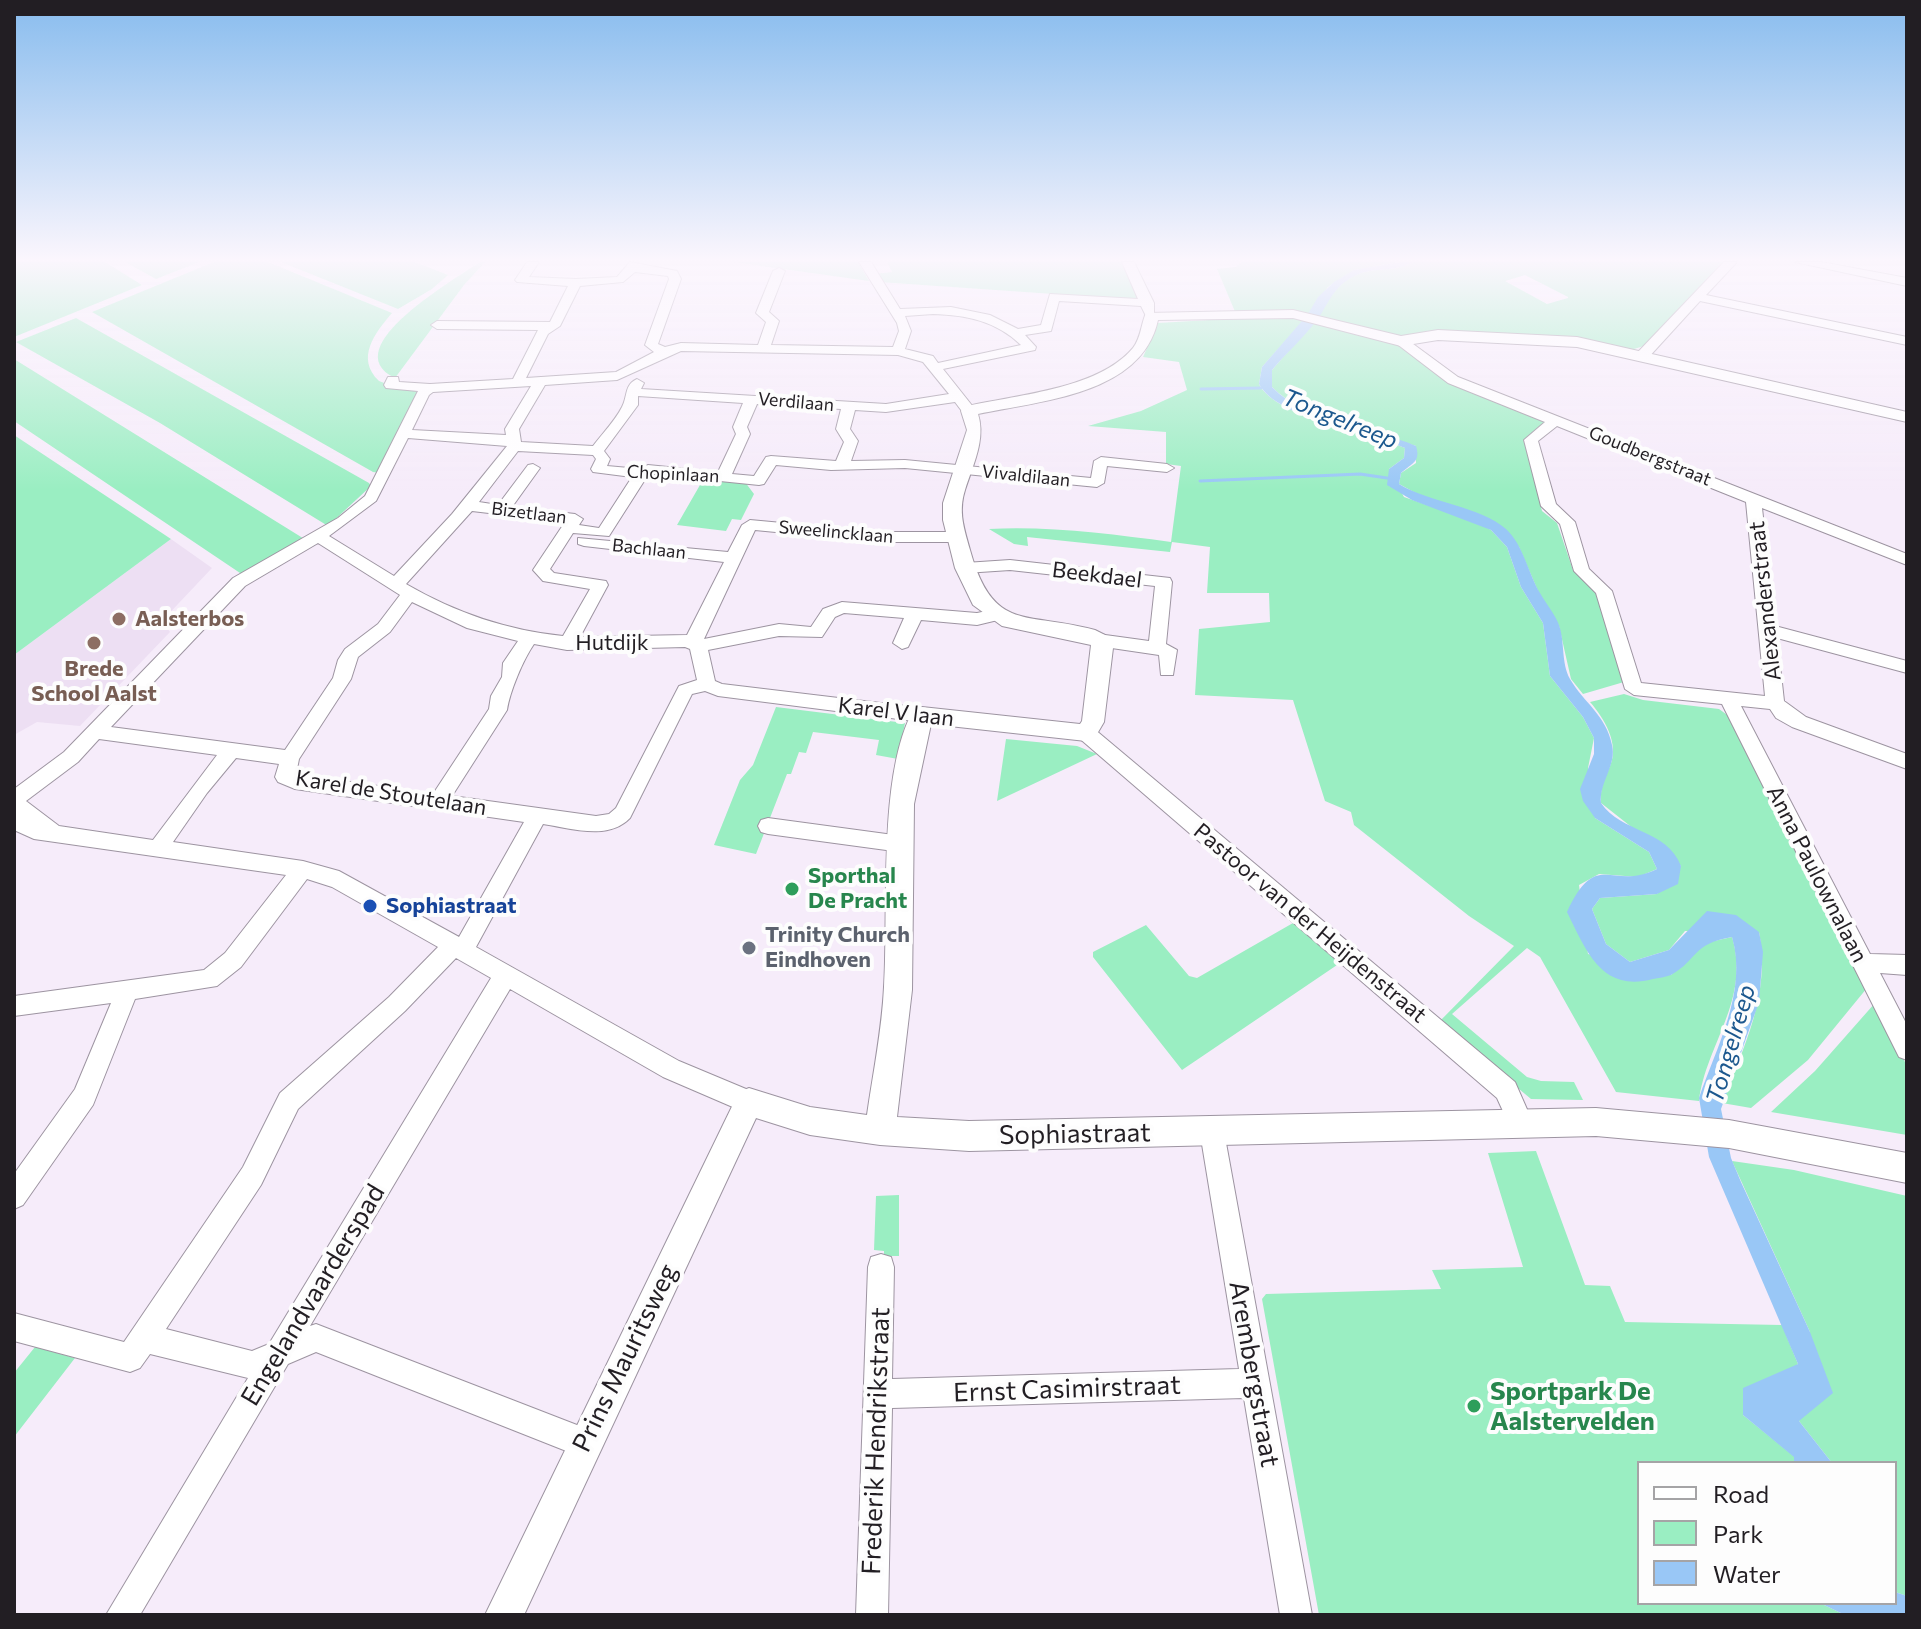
<!DOCTYPE html>
<style>
body{margin:0}
#map{position:relative;width:1921px;height:1629px;overflow:hidden;background:#f6ecfa;font-family:Commissioner,sans-serif}
canvas{display:block}
.frame{position:absolute;inset:0;border:16px solid #221e23;pointer-events:none}
.legend{position:absolute;left:1637px;top:1461px;width:260px;height:144px;box-sizing:border-box;background:#fdfdfd;border:2px solid #a5a4a6;margin:0;padding:10px 14px;list-style:none;font-size:24px;color:#221e23}
.legend li{display:flex;align-items:center;gap:16px;height:40px}
.legend b{width:40px;border:2px solid #a5a4a6}
</style>
<div id="map">
<canvas width="1921" height="1629"></canvas>
<div class="frame"></div>
<ul class="legend">
<li><b style="height:10px;background:#fff"></b>Road</li>
<li><b style="height:22px;background:#9aeec2"></b>Park</li>
<li><b style="height:22px;background:#99c7f6"></b>Water</li>
</ul>
</div>
<script>
const context = document.querySelector('canvas').getContext('2d');
context.lineJoin = 'round';
function fill(path, color) {
  context.fillStyle = color;
  context.fill(path, 'evenodd');
}
function trace(path, color, width, dash) {
  context.strokeStyle = color;
  context.lineWidth = width;
  context.lineCap = dash ? 'butt' : 'round';
  context.setLineDash(dash || []);
  context.stroke(path);
}
function label(font, color, halo, rows, align = 'center') {
  context.font = font + ' Commissioner,sans-serif';
  context.lineWidth = 8;
  context.setLineDash([]);
  context.textBaseline = 'middle';
  context.strokeStyle = halo;
  context.fillStyle = color;
  for (const [text, x, y, turn = 0] of rows) {
    context.save();
    context.translate(x, y);
    context.rotate((+turn || 0) * Math.PI / 180);
    context.textAlign = isNaN(turn) ? turn : align;
    if (halo) context.strokeText(text, 0, 0);
    context.fillText(text, 0, 0);
    context.restore();
  }
}
const built = new Path2D(`
 M171 539 212 568 162 621 170 632 80 726 37 722 14 735V655Z`);
const green = new Path2D(`
 M14 262H105L142 285 14 337Z
 M125 262H199L156 279Z
 M214 262H268L392 313C375 333 355 358 379 381L400 389 420 392 381 473 373 472 92 312Z
 M281 262H415L448 275 432 289 398 309Z
 M480 262H485L464 285 395 378C333 348 459 277 480 262Z
 M733 262H858L869 281Z
 M887 262H1125L1141 300 879 282 874 274 892 272Z
 M1241 262H1400L1354 270 1328 287 1308 314H1236L1217 269 1236 267Z
 M1413 262H1726L1644 346 1634 349 1405 338 1319 316C1333 291 1343 274 1376 270 1389 269 1402 269 1413 262ZM1525 275 1568 297V298L1547 304 1505 281Z
 M1277 316 1305 319 1262 367 1259 384C1276 418 1370 433 1405 448L1404 458 1389 469 1404 497 1476 522 1491 530 1507 547 1521 587 1543 623 1550 676 1583 717 1594 738 1588 768 1595 818 1649 852 1657 869 1638 877 1599 874 1579 885 1588 954 1671 975 1705 943 1732 937C1751 1000 1706 1044 1699 1101L1616 1092 1540 957 1527 948 1452 1014 1527 1077 1541 1081 1574 1082 1583 1100 1531 1099 1439 1022 1514 946 1469 916 1354 825 1351 812 1325 801 1293 700 1195 695 1199 629 1270 622 1269 593H1207L1210 547 1172 542 1170 552 1027 537 1028 546 1014 544 989 529C1051 526 1110 534 1171 542L1181 466 1166 464V432L1088 426 1141 411 1187 390 1179 362 1143 357 1158 323Z
 M76 318 369 483 371 486 328 526 160 423 16 342Z
 M1314 321 1396 344 1446 381 1545 419V424L1525 440 1540 503 1542 511 1557 523 1573 570 1595 589 1624 682 1583 694 1571 679 1559 626 1538 591 1519 547 1493 521 1425 498 1399 484 1401 473 1416 463V446C1375 433 1302 418 1272 387V370Z
 M14 359 306 540 243 575 14 421Z
 M14 435 171 539 14 655Z
 M704 478 745 482 754 494 741 520 732 519 726 531 677 525Z
 M1624 694 1643 700 1719 709 1730 717 1867 988 1808 1060 1751 1108 1722 1103C1744 1047 1771 993 1759 932L1685 931 1669 950 1630 962 1606 944 1592 909 1600 898 1657 894 1681 866 1601 803C1600 787 1604 780 1610 766 1620 744 1604 718 1590 702Z
 M776 707 905 723 898 759 876 755 879 740 813 732 806 753 799 752 791 774H787L756 854 714 845 740 780 753 765Z
 M1006 739 1077 746 1097 754 997 801Z
 M1293 923 1340 963 1182 1070 1093 957V952L1146 925 1189 976 1197 978Z
 M1875 1003 1907 1066V1135L1771 1112 1815 1071Z
 M1536 1151 1585 1285 1610 1286 1625 1322 1782 1325 1798 1364 1743 1415 1795 1457 1794 1463H1639V1603H1820L1845 1615H1319L1262 1299 1266 1294 1441 1289 1432 1270 1523 1267 1488 1153Z
 M1732 1161 1794 1170 1907 1196V1596L1895 1592V1463H1832L1799 1421 1810 1332Z
 M899 1195V1256H884V1251L874 1250 876 1196Z
 M35 1347 75 1358 14 1437V1373Z`);
const water = new Path2D(`
 M1400 262H1413C1397 272 1376 267 1359 274 1337 283 1332 296 1321 314 1309 333 1287 352 1272 370V387C1305 422 1373 427 1416 446 1421 462 1412 463 1401 473L1399 484C1430 503 1480 506 1506 529 1524 546 1528 573 1540 593 1546 604 1555 614 1559 625 1565 642 1561 663 1570 679 1584 703 1606 715 1612 745 1617 765 1599 782 1601 803 1621 833 1667 829 1681 866L1678 884 1657 894 1600 898 1592 909 1606 944 1630 962 1669 950 1707 911 1736 915 1759 932 1763 952 1759 1002 1721 1109 1731 1158 1741 1182 1810 1332 1833 1393 1799 1421 1832 1463H1794V1457L1743 1415V1388L1798 1364 1709 1157 1699 1098C1716 1048 1748 991 1732 937 1691 944 1699 959 1671 975 1666 977 1658 978 1653 979 1601 993 1586 950 1567 912 1597 847 1611 892 1657 869L1649 852 1595 818 1583 801 1580 789 1594 754V738L1583 717 1550 676 1543 623 1521 587 1507 547 1491 530 1412 500 1387 485 1389 469 1404 458 1405 448C1368 432 1278 419 1259 384L1262 367 1308 314 1318 297 1334 282 1354 270Z
 M1895 1592 1907 1596V1615H1845L1820 1603H1895Z`);
const stream = new Path2D(`
 M1201 389 1261 388
 M1200 481 1360 474 1387 478`);
const minor = new Path2D(`
 M527 262H539L529 277 576 279 617 277 630 262 677 271 681 279 658 344 665 347 681 343 758 345 766 322 756 313 773 271 779 268 785 271 769 312 779 321 771 345 893 347 899 331 897 323 859 262H871L900 309 951 307 990 315 1018 329 1041 325 1050 294 1138 299 1122 262H1134L1154 303V316H1146L1141 306 1059 301 1051 331 1025 335 1036 347 1035 350 943 369 974 408V414H964L955 402 886 412 855 410 850 429 858 441 851 461 905 460 1091 478 1094 461 1101 457 1167 464 1174 468 1167 472 1107 466 1104 483 1097 487 905 468 831 470 776 465 764 484 759 485 652 474 646 478 609 536 573 533 550 569 554 573 606 581 608 585 580 637 687 635 724 562 584 546 578 544V538L728 552 742 525 750 520 879 532H956L964 537 956 542H879L755 530 704 639 779 624 811 627 823 609 842 602 977 613 996 609 1004 615 1002 619 977 625 921 620 908 647 902 649 893 643 904 618 844 613 835 617 822 637 779 636 708 650 715 681 722 684 922 708 931 715 922 722 718 696 705 691 692 694 630 818C608 841 570 828 543 824L476 947 679 1061 758 1094 761 1102 758 1110 749 1114 663 1077 510 989 310 1326 316 1324 595 1432 599 1443 595 1454 584 1458 316 1352 288 1364 140 1615H106L248 1378 150 1354 140 1368 130 1372 14 1341V1313L124 1342 243 1167 280 1093 389 997 438 947 332 887 307 879 241 967 217 986 135 999 93 1105 23 1205 14 1209V1174L75 1089 111 1003 14 1016V996L204 970 225 953 286 875 34 839 14 830V789L64 752 233 578 338 518 365 496 418 391 386 388 384 385 388 377H398L399 382 430 384 513 379 538 330 437 329 431 325 437 321 550 322 568 286 517 282 515 280ZM635 272 668 276 669 279 645 345 654 352 616 372 526 378 548 334 560 326 580 286 623 282ZM933 314C967 315 996 321 1021 345L938 363 933 356 905 349 911 331 905 316ZM681 351 898 355 923 362 949 394 886 404 641 389 644 383 637 379C624 385 628 396 622 407 615 421 602 434 593 446L521 442 519 429 545 385 617 380ZM531 386 505 429 506 435 412 430 429 395 433 392ZM638 396 743 403 733 427 736 434 718 472 648 465 640 469 607 466 610 459 604 451 638 405ZM757 404 841 409 836 429 844 442 836 461 771 456 766 457 754 476 732 474 750 434 747 427ZM408 438 507 446 452 514 394 576 329 536 376 501ZM518 451 593 455 596 459 591 469 593 472 632 477 599 528 579 525 583 519 575 514 512 507 540 468 533 464 528 465 498 505 479 502ZM472 511 565 522 533 570 543 581 590 589 563 636C506 630 456 613 406 584ZM318 543 400 595 378 624 345 649 338 660 333 678 285 750 111 727 245 586ZM412 602 467 628 518 641 503 663 502 677 491 696 489 709 433 794 296 774 299 759 351 679 358 657 390 632ZM534 644 567 650 685 647 690 649 697 680 679 686 616 808 609 814 596 816 452 796 507 710C510 691 523 660 534 644ZM99 739 217 755 153 840 59 826 26 801 78 762ZM236 758 279 764 275 777 278 782 295 789 524 822 459 937 339 871 303 861 173 842 207 793ZM456 958 491 978 269 1344 252 1351 166 1329 261 1185 298 1109 405 1011Z
 M1724 262H1737L1706 295 1907 337V345L1700 301 1647 359H1637V353Z
 M1795 262H1821L1907 278V286Z
 M1397 338H1405L1458 377 1907 554V565L1762 508 1775 626 1907 661V673L1777 638 1784 701 1806 717 1907 754V769L1792 727 1776 718 1770 709 1741 706 1870 954 1907 955V975L1880 973 1907 1025V1060L1899 1057 1722 704 1634 695 1625 689 1596 593 1574 571 1560 524 1541 506 1524 440 1545 422 1448 383 1397 344ZM1557 426 1746 502 1765 696 1641 683 1612 591 1589 569 1575 522 1556 504 1538 441Z
 M1010 560 1170 578 1172 582 1166 644 1177 650 1173 675H1161L1159 655 1098 646 1089 640 1098 634 1149 641 1155 586 1010 570 965 573 957 568 965 563Z
 M1086 726 1093 728 1515 1082 1533 1123 1530 1131 1521 1135 1512 1131 1497 1098 1079 738 1077 733 1079 728Z
 M768 818 901 836 908 838 911 844 908 850 901 852 768 834 761 832 758 826 761 820Z
 M1212 1120 1221 1123 1224 1132 1312 1615H1280L1244 1398 892 1408 888 1615H856L868 1267 871 1257 881 1254 891 1257 894 1267 892 1379 1239 1369 1200 1132 1203 1123Z`);
const tertiary = new Path2D(`
 M1293 310 1401 336 1438 330 1577 337 1907 412V422L1577 347 1438 340 1401 346 1293 318 1158 320C1142 395 1039 401 978 414 986 439 973 465 965 490 958 512 964 528 970 550 993 634 1027 611 1095 630L1105 635 1113 648 1104 722 1094 739 1086 741 931 724 914 804 912 990 897 1117 969 1121 1596 1108 1729 1120 1907 1153V1183L1729 1148 1596 1136 969 1151 880 1145 810 1135 756 1118 524 1615H485L739 1092 749 1088 810 1107 867 1115C873 1073 882 1030 884 987 889 912 877 773 914 709L922 707 1080 724 1082 721 1091 645 1002 626 973 605 955 568 943 520V503L967 430 961 411 963 407C1013 395 1098 390 1133 348 1141 338 1141 324 1146 313Z`);
const markers = [
 [119,619,8,"#8d6e63"],
 [94,643,8,"#8d6e63"],
 [792,889,8,"#2e9e5b"],
 [370,906,8,"#1a4fb4"],
 [749,948,8,"#6b7280"],
 [1474,1406,8,"#2e9e5b"]
];
const farStreetnames = [
 ["Verdilaan",796,402,5],
 ["Goudbergstraat",1650,456,22],
 ["Chopinlaan",673,474,3],
 ["Vivaldilaan",1026,476,6],
 ["Bizetlaan",529,513,7],
 ["Sweelincklaan",836,532,5],
 ["Bachlaan",649,549,6]
];
const streetNames = [
 ["Beekdael",1097,575,7],
 ["Alexanderstraat",1765,601,-96],
 ["Hutdijk",612,643],
 ["Karel V laan",896,712,7],
 ["Karel de Stoutelaan",391,793,9],
 ["Anna Paulownalaan",1817,874,63],
 ["Pastoor van der Heijdenstraat",1310,923,40]
];
const educationNames = [
 ["Aalsterbos",135,619],
 ["Brede",94,669,"center"],
 ["School Aalst",94,694,"center"]
];
const leisureNames = [
 ["Sporthal",808,876],
 ["De Pracht",808,901]
];
const transitNames = [
 ["Sophiastraat",386,906]
];
const worshipNames = [
 ["Trinity Church",765,935],
 ["Eindhoven",765,960]
];
const waterNames = [
 ["Tongelreep",1340,419,22],
 ["Tongelreep",1731,1044,-74]
];
const nearStreetnames = [
 ["Sophiastraat",1075,1134,-1],
 ["Engelandvaarderspad",313,1295,-59],
 ["Prins Mauritsweg",625,1358,-64],
 ["Arembergstraat",1254,1374,80],
 ["Ernst Casimirstraat",1067,1389,-2],
 ["Frederik Hendrikstraat",876,1441,-88]
];
const nearLeisurenames = [
 ["Sportpark De",1490,1391],
 ["Aalstervelden",1490,1421]
];
fill(built, '#eddff3');
fill(green, '#9aeec2');
fill(water, '#99c7f6');
trace(stream, '#99c7f6', 3);
trace(minor, '#9d94a1', 2);
trace(tertiary, '#9d94a1', 2);
fill(minor, '#fff');
fill(tertiary, '#fff');
const sky = context.createLinearGradient(0, 0, 0, 490);
sky.addColorStop(0, '#88bcee');
sky.addColorStop(0.53, '#fbf6fd');
sky.addColorStop(1, '#fbf6fd00');
context.fillStyle = sky;
context.fillRect(0, 0, 1921, 490);
for (const [x, y, r, color] of markers) {
  const dot = new Path2D();
  dot.arc(x, y, r, 0, 2 * Math.PI);
  context.fillStyle = color;
  context.fill(dot);
  trace(dot, '#fdfdfd', 3);
}
label('18px', '#221e23', '#fdfdfd', farStreetnames);
label('22px', '#221e23', '#fdfdfd', streetNames);
label('bold 22px', '#785e54', '#fdfdfd', educationNames, 'left');
label('bold 22px', '#27864d', '#fdfdfd', leisureNames, 'left');
label('bold 22px', '#164399', '#fdfdfd', transitNames, 'left');
label('bold 22px', '#5b616d', '#fdfdfd', worshipNames, 'left');
label('italic 24px', '#1c588e', '#fdfdfd', waterNames);
label('26px', '#221e23', '#fdfdfd', nearStreetnames);
label('bold 26px', '#27864d', '#fdfdfd', nearLeisurenames, 'left');
</script>
